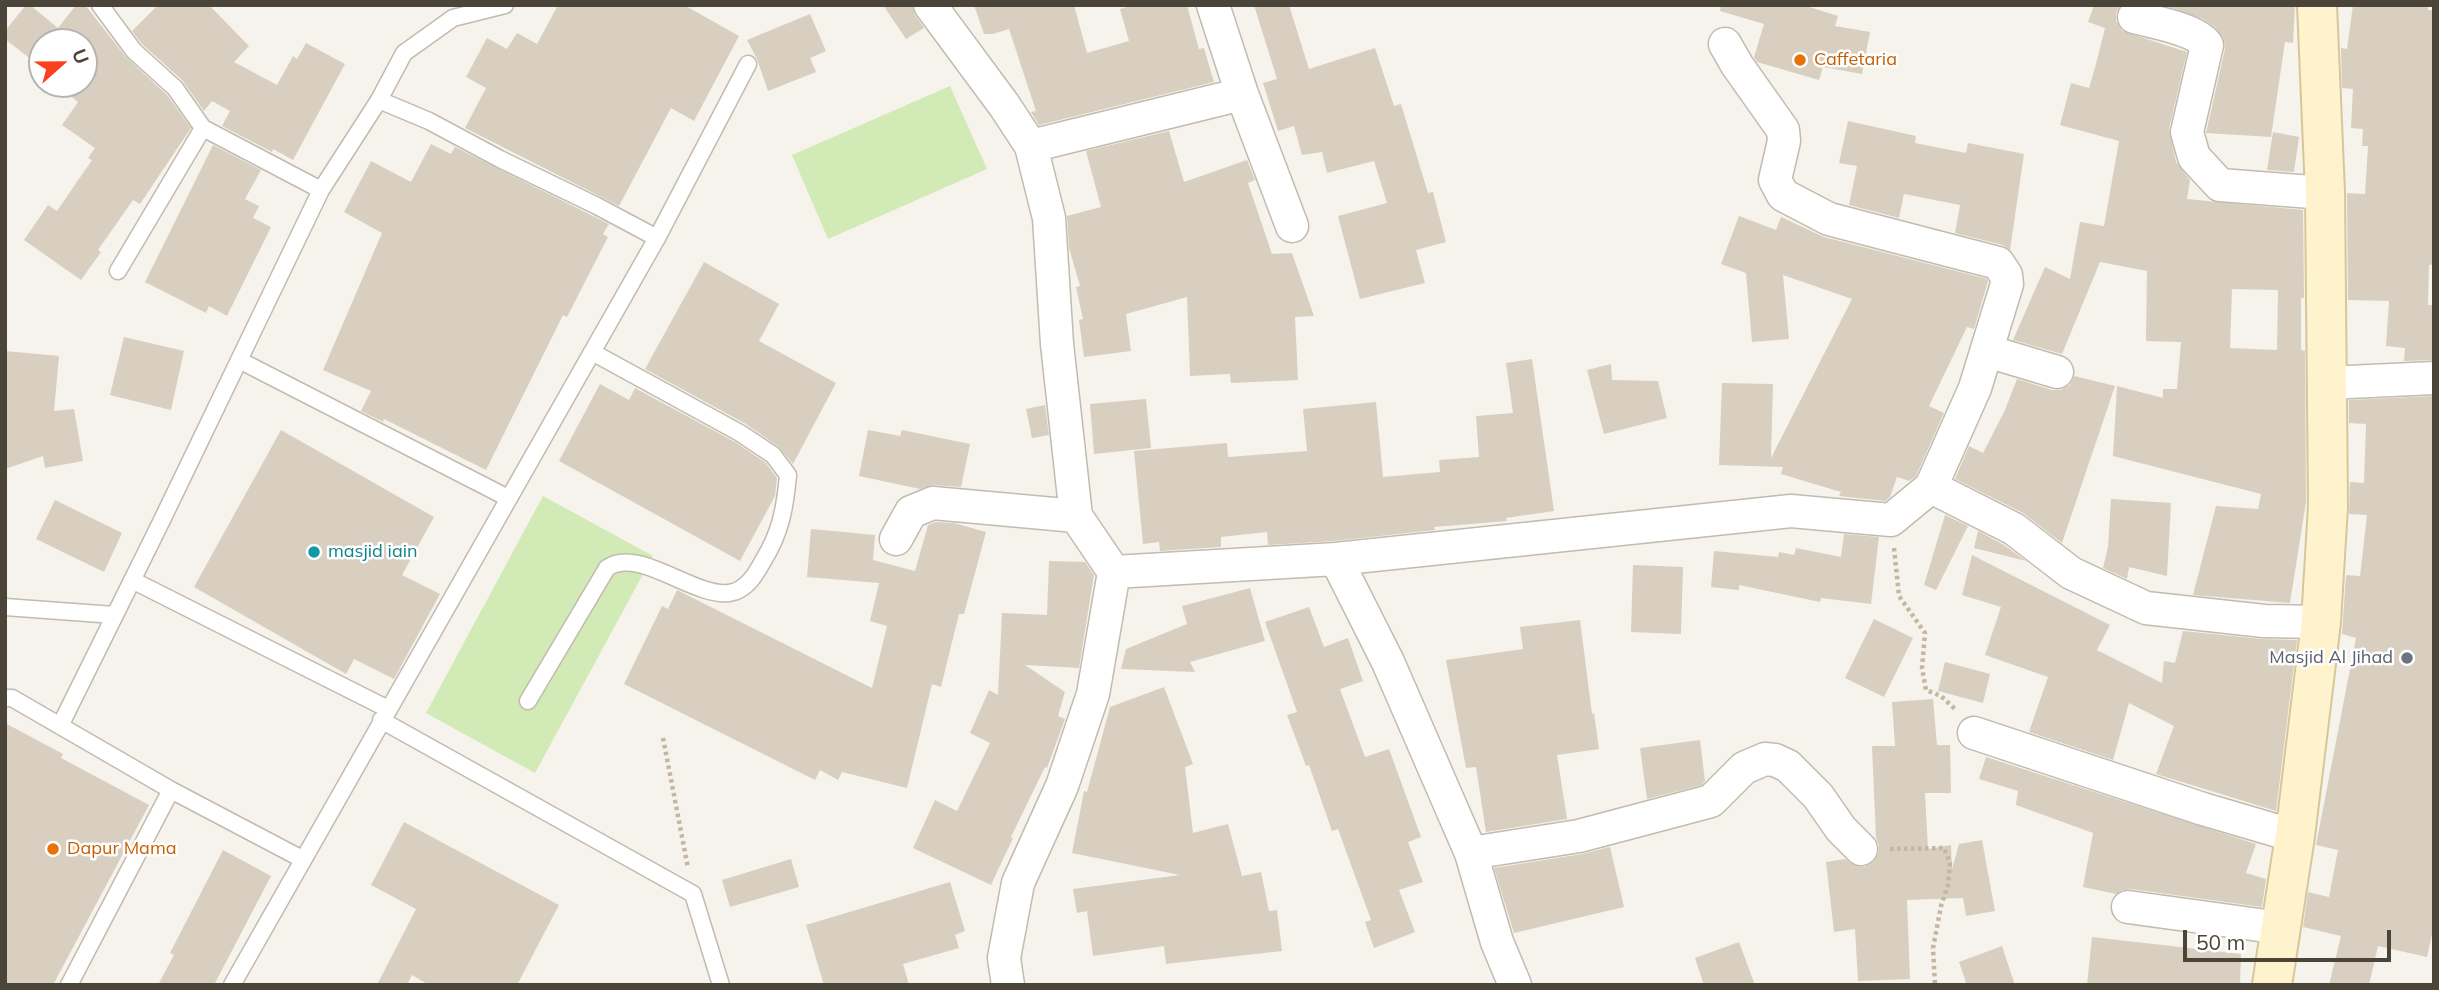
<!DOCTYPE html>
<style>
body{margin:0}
#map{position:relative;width:2439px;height:990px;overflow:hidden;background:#f6f3ec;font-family:Mulish,sans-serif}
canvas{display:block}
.frame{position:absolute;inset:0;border:7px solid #4b4439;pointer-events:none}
.north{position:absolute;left:28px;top:28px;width:70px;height:70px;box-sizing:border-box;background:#fff;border:2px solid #b7b4b0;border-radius:50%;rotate:69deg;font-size:19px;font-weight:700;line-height:28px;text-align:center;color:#4b4439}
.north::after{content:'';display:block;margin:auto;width:24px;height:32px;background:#fc3f1d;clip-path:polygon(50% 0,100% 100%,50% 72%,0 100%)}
.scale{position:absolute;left:2183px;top:930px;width:208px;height:32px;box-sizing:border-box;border:4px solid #4b4439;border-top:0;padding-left:9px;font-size:21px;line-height:24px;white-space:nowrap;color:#4b4439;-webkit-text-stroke:5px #fff;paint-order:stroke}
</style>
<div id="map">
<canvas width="2439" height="990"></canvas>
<div class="frame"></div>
<div class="north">U</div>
<div class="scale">50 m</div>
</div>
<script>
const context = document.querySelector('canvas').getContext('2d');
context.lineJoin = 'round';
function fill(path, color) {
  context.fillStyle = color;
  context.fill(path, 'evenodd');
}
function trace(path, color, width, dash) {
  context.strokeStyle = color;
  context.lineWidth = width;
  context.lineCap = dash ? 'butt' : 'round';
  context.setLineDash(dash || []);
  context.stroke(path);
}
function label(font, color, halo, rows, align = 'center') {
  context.font = font + ' Mulish,sans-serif';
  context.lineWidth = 5;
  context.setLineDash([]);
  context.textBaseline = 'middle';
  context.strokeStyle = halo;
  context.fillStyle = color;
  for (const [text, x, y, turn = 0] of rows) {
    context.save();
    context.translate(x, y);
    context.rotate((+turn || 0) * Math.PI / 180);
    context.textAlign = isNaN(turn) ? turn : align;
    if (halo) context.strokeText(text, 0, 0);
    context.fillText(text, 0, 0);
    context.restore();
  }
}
const green = new Path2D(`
 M950 86 987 169 828 239 792 155Z
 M543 496 653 556 535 773 426 713Z`);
const building = new Path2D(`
 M26 5H30L58 28 76 5H85L126 57 167 95 191 128 140 204 133 200 98 250 101 252 81 280 24 240 48 205 57 211 92 160 88 158 95 148 62 125 78 102 56 84H84V42H42V68L5 39V31Z
 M158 5H209L249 46 234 62 277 85 293 56 297 59 306 43 345 64 293 160 273 149 272 152 222 126 230 111 212 101 204 111 182 80 142 44 132 31Z
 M558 5H684L739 36 694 121 671 108 619 206 465 128 486 88 466 77 487 38 507 49 517 33 537 44Z
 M883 5H912L915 15 924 28 906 39Z
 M974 5H1074L1087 53 1129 41 1120 9 1134 5H1187L1199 49 1204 48 1214 82 1039 125 1031 112 1036 111 1009 29 993 34H984Z
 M1254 5H1289L1309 69 1375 48 1394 106 1401 104 1428 193 1433 192 1446 242 1416 250 1425 283 1360 299 1338 216 1387 203 1374 161 1327 173 1322 152 1302 155 1294 126 1278 131 1263 83 1277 79Z
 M1721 5H1803L1838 16 1835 26 1870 32 1862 74 1823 67 1819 80 1757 62 1754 57 1764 24 1720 11Z
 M2094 5H2120L2116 13V21L2122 31 2187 52 2169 129 2176 162 2190 180 2187 199 2303 210 2304 298H2301V350L2305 351 2306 502 2290 603 2193 595 2216 506 2258 509 2261 494 2113 456 2117 386 2163 398V389H2177L2181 342 2146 341 2147 271 2100 262 2062 354 2013 340 2045 267 2070 279 2080 222 2104 226 2119 141 2060 125 2071 83 2089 88 2096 64 2105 28 2088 22ZM2232 289 2278 290 2277 350 2230 348Z
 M2164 5H2295L2293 43 2285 42 2271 137 2206 133 2225 49 2224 39 2215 27 2203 19Z
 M2353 5H2428V10H2434V264L2429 265 2428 305H2434V360L2404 361 2405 348 2386 346 2389 301 2348 300 2347 193 2365 194 2368 146H2362L2363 129 2351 128 2353 89 2342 88 2341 48 2347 49Z
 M810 14 826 51 810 58 816 72 768 91 757 59 747 40Z
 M1848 121 1916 136 1915 143 1966 153 1968 143 2024 154 2010 250 2003 245 1955 233 1960 205 1904 194 1899 218 1849 205 1857 166 1839 163Z
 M1169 131 1184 182 1247 160 1255 180 1248 183 1272 254 1292 253 1314 316 1295 317 1298 380 1231 383 1230 374 1190 376 1187 297 1126 314 1131 351 1084 357 1079 320 1083 319 1076 287 1080 286 1069 248 1067 216 1101 207 1086 151Z
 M2273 132 2299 137 2294 172 2267 170Z
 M431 144 451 154 455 147 609 224 603 234 608 237 567 317 563 315 486 470 384 419 383 422 361 411 371 391 323 370 382 233 344 212 371 161 411 182Z
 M213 145 261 170 245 199 259 206 253 218 271 227 227 316 209 306 206 313 145 282Z
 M1739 216 1776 230 1781 217 1824 237 1987 279 1988 281 1974 329 1967 327 1929 406 1944 413 1916 476 1909 481 1897 477 1890 497 1885 501 1839 496 1841 492 1781 474 1783 467 1719 465 1722 383 1773 384 1771 458 1852 299 1783 275 1789 339 1752 342 1746 273 1721 264Z
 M704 262 779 304 759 341 836 383 793 464 779 447 746 424 645 369Z
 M124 337 184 351 171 410 110 395Z
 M5 351 59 356 54 411 74 409 83 461 45 468 43 456 5 469Z
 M1532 359 1554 511 1506 518 1507 521 1434 527 1435 530 1334 541 1268 545 1267 532 1221 537V547L1160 551 1159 542 1143 544 1134 451 1227 443 1228 457 1307 451 1303 409 1376 402 1383 477 1440 472 1439 460 1479 457 1476 416 1513 413 1506 363Z
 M1611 364 1612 380 1658 381 1667 418 1604 434 1587 370Z
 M2075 376 2115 386 2062 543 2023 513 1955 479 1969 446 1983 453 2005 410 2017 379 2052 390H2061L2070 385Z
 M600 384 629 400 635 388 735 442 766 463 777 478 775 496 740 561 559 461Z
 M2434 396V926L2427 957 2378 946 2369 985H2329L2341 936 2303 927 2308 892 2329 897 2338 850 2316 845 2356 638 2342 634 2346 575 2360 576 2367 515 2349 514 2350 482 2364 483 2366 424 2349 423V400Z
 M1146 399 1151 448 1094 454 1090 404Z
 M1045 405 1049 435 1032 438 1026 409Z
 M281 430 434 517 402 575 440 594 394 679 354 659 346 674 194 587Z
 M868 430 900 436 902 430 970 444 961 487 934 485 920 489 859 476Z
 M2111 499 2171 503 2167 576 2129 567 2127 579 2103 568 2108 547Z
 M55 500 122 533 104 572 36 539Z
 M1945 515 1968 526 1936 590 1924 585Z
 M936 522 954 523 986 532 964 614H959L941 687 932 684 907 788 842 772 838 780 820 770 815 780 624 684 662 606 668 609 677 590 872 688 887 626 870 621 879 583 807 577 811 529 875 535 873 560 915 571 928 525Z
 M1978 531 2004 545 2026 561 1974 548Z
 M1844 534 1879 537 1871 604 1821 598 1820 602 1739 585V590L1711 587 1714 551 1778 557 1779 552 1794 555 1796 548 1841 557Z
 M1972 555 2110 625 2097 650 2162 683 2164 661 2175 663 2183 631 2262 639 2297 640 2276 811 2156 774 2174 726 2129 703 2113 760 2029 732 2048 677 1985 655 2001 607 1962 595Z
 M1049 561 1085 562 1094 575 1079 668 1025 665 1065 692 1058 716 1065 719 1047 768 1045 767 1011 837 1013 838 991 885 913 848 935 800 957 811 990 743 970 733 989 690 998 695 1002 613 1047 615Z
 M1633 565 1683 567 1681 634 1631 632Z
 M1250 588 1265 641 1190 662 1195 672 1121 669 1126 649 1187 624 1182 606Z
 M1309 607 1324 647 1348 638 1363 681 1340 689 1365 757 1389 749 1421 837 1408 842 1423 882 1399 890 1415 932 1374 948 1365 922 1371 920 1338 829 1332 831 1309 765 1306 766 1287 715 1297 712 1265 622Z
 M1874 619 1913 638 1884 697 1845 678Z
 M1580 620 1592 714 1594 713 1599 749 1557 755 1567 819 1486 832 1476 767 1466 768 1446 660 1523 649 1520 627Z
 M1945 662 1990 674 1983 703 1938 691Z
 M1164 687 1193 764 1185 767 1193 833 1228 824 1242 876 1261 872 1269 911 1277 910 1282 951 1166 964 1164 946 1093 956 1087 911 1077 913 1073 889 1180 875 1072 853 1084 791 1087 792 1110 707Z
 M1933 699 1937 745H1950L1951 793H1925L1928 849 1951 845 1952 869 1959 844 1982 840 1995 911 1966 916 1963 898 1907 900 1910 979 1858 981 1855 929 1834 932 1826 862 1845 859 1856 866 1865 867 1874 861 1878 854 1879 845 1876 838 1872 746H1895L1892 702Z
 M5 723 63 754 61 758 149 805 53 985H5Z
 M1700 740 1705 781 1702 785 1647 799 1640 748Z
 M1986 757 2256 844 2246 873 2266 879 2262 907 2131 889 2122 890 2116 894 2083 887 2093 833 2016 805 2018 791 1979 779Z
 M404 822 559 905 517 985H429L412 975 407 985H377L416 909 371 885Z
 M1610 847 1624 907 1514 933 1494 868 1582 854Z
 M223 850 271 876 214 985H158L174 955 170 953Z
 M791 859 799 887 730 907 722 880Z
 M950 882 965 931 955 935 959 948 903 964 909 985H824L806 925Z
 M2092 937 2241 954 2240 985H2087Z
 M1739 942 1755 985H1704L1695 958Z
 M2002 946 2015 985H1967L1959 962Z`);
const path = new Path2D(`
 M1894 548 1899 596 1925 633 1922 668 1926 690 1941 696 1956 710
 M663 738 688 868
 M1890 849 1944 848 1950 863 1948 885 1941 906 1933 948 1935 985`);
const lane = new Path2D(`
 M100 5 134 51 175 88 203 128 321 190
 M379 100 429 121 500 159 597 206 657 238
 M118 271 203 128
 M239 360 508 498
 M132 580 388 709
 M5 607 114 615
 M5 698H12L171 790 302 859
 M528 701 607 568C638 546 693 597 729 593 746 591 756 574 763 561 781 532 785 508 788 475L773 455 740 433 592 352
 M381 720 693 894 721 985
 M60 726 162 520 321 190 379 100 404 53 453 18 505 5
 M69 985 171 790
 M232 985 657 238 748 64`);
const street = new Path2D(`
 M930 5 1004 105 1031 146 1049 218 1057 344 1076 516 1114 572 1093 694 1062 786 1018 883 1004 958 1008 985
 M1213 5 1242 94 1292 226
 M2134 17C2153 22 2196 29 2207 45L2187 132 2194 157 2220 185 2325 193
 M1031 146 1242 94
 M1987 351 2057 372
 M2327 383 2434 378
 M1931 487 2014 529 2071 573 2146 608 2264 621 2321 622
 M896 539 911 512 933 503 1076 516
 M1336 559 1388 662 1471 853 1497 942 1515 985
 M1114 572 1336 559 1791 511 1891 520 1931 487 1975 388 2007 284 2006 275 1998 263 1829 219 1783 195 1775 180 1784 141 1783 130 1737 65 1725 44
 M1974 733 2203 809 2295 836
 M1471 853 1579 836 1711 801 1744 768 1765 759 1775 760 1788 766 1818 796 1841 829 1861 849
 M2128 907 2281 928`);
const secondary = new Path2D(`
 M2272 985 2295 836 2321 622 2328 506 2325 193 2317 5`);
const markers = [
 [1800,60,7,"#e8710a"],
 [314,552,7,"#0f9aa8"],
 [2407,658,7,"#6b7280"],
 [53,849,7,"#e8710a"]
];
const foodNames = [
 ["Caffetaria",1814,60],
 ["Dapur Mama",67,849]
];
const cultureNames = [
 ["masjid iain",328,552]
];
const worshipNames = [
 ["Masjid Al Jihad",2393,658]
];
fill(green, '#d2eab5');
fill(building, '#d8cfc1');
trace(lane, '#c2bbae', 19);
trace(street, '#c2bbae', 35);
trace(secondary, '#d6c79b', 42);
trace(path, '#c4b79f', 4.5, [3.5, 3.5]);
trace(lane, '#fff', 16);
trace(street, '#fff', 32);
trace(secondary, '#fff3cd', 38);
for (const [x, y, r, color] of markers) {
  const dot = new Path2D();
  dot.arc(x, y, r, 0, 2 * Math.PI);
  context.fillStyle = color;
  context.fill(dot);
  trace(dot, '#fff', 2.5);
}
label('18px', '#c56008', '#fff', foodNames, 'left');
label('18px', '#0d838f', '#fff', cultureNames, 'left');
label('18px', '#5b616d', '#fff', worshipNames, 'right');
</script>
